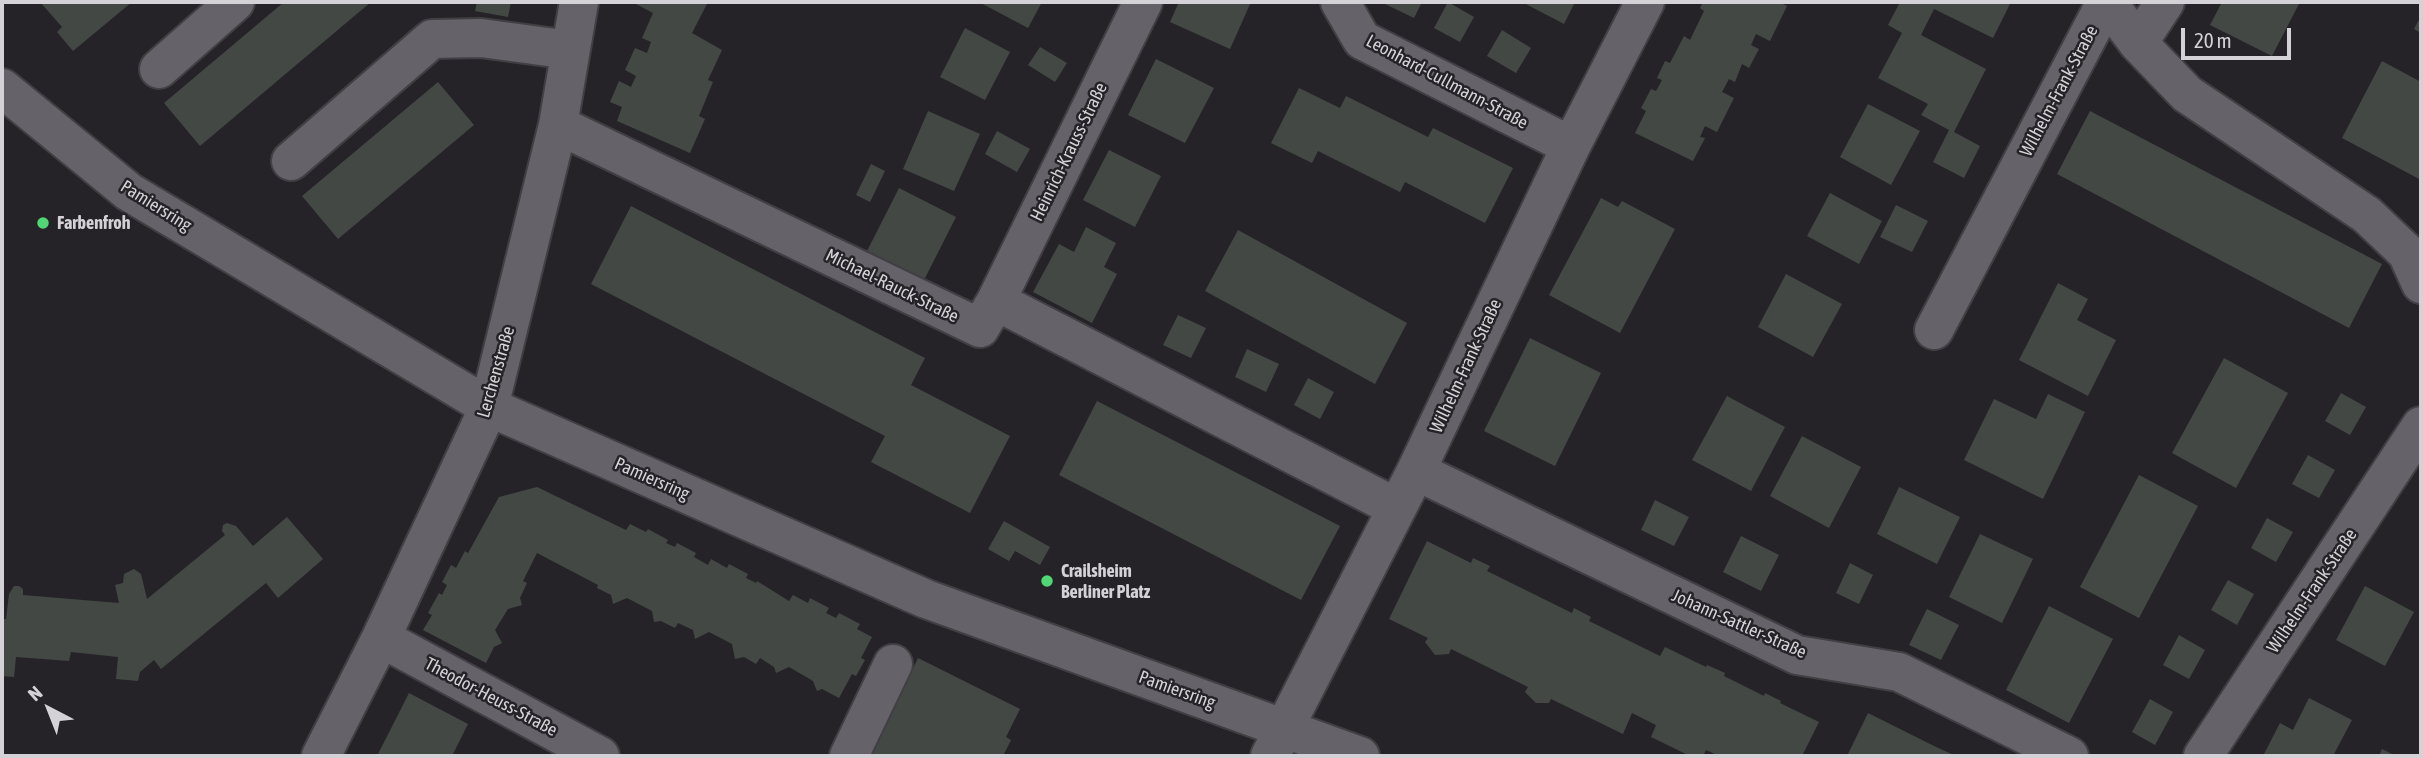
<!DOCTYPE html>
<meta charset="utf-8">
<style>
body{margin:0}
#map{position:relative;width:2423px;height:758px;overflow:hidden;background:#252328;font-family:"Asap Condensed",sans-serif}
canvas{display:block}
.frame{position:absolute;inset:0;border:4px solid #d4d2d6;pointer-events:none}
.north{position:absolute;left:14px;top:674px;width:70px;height:70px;-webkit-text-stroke:5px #252328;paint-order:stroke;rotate:318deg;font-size:19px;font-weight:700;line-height:28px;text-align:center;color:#d4d2d6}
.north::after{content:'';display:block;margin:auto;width:24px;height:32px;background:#d4d2d6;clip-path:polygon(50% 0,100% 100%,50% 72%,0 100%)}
.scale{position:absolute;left:2181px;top:28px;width:110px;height:32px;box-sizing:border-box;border:4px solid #d4d2d6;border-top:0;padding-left:9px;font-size:21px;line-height:24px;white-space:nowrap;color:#d4d2d6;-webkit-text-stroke:5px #252328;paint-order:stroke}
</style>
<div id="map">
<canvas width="2423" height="758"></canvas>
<div class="frame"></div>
<div class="north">N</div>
<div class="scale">20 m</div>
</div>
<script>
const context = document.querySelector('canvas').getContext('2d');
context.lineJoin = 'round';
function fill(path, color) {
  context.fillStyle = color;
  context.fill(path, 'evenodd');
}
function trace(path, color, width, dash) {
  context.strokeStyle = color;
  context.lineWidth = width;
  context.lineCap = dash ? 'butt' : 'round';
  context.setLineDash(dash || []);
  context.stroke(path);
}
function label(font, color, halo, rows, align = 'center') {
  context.font = font + ' "Asap Condensed",sans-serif';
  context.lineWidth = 5;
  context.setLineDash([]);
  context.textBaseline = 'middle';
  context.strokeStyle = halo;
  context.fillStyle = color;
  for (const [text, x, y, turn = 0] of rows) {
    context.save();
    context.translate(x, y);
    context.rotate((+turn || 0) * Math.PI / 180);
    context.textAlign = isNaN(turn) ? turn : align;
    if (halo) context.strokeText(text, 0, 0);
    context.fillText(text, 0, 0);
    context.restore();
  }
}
const building = new Path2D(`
 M40 2H132L73 51 57 32 62 27Z
 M284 2H371L200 146 164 103Z
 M477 2H511L508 17 475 11Z
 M632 2H708L692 33 722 50 708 80 713 82 699 116 705 119 690 153 617 121 622 107 610 102 619 81 631 87 636 76 625 70 635 48 647 53 651 42 642 38 653 13Z
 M979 2H1042L1028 28Z
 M1179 2H1251L1230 49 1170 22Z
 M1386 2H1422L1414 18 1385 4Z
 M1448 2 1474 17 1460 42 1434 28Z
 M1522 2H1575L1564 24Z
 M1703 2H1779L1787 6 1770 41 1756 34 1751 45 1759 49 1749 68 1742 64 1735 82 1729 79 1722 92 1734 98 1717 132 1705 126 1700 137 1705 138 1693 161 1635 133 1646 111 1641 108 1651 89 1656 91 1662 80 1657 78 1665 61 1670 63 1684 36 1690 40 1704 11 1700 8Z
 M1900 2H2011L1993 38 1934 9 1921 35 1986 69 1954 132 1980 146 1964 178 1933 162 1949 130 1921 115 1928 104 1878 78 1902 33 1888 25Z
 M2222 2H2300L2272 56 2210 25Z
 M2421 16V33L2414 29Z
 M965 28 1010 52 985 100 940 77Z
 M1502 30 1531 48 1516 73 1487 56Z
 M1040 47 1067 63 1055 82 1028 65Z
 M1156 59 1214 88 1185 143 1128 115Z
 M2382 61 2421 82V180L2342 138Z
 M438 82 474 125 338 239 302 196Z
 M1299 88 1340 108 1346 96 1428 137 1433 128 1513 168 1485 223 1405 182 1400 192 1318 151 1312 163 1271 143Z
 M1868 104 1920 131 1891 185 1840 157Z
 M928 111 980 134 954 191 903 169Z
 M2090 111 2382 264 2349 328 2057 174Z
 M997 131 1030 149 1017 172 985 154Z
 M1109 150 1161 176 1135 227 1083 200Z
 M871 164 885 171 870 202 856 195Z
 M899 188 956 217 923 282 866 253Z
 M1830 193 1882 221 1859 264 1807 236Z
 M1601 198 1618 207 1622 201 1675 229 1620 333 1549 295Z
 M1896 205 1928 221 1912 252 1880 237Z
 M631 206 925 358 911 385 1010 436 970 513 871 462 885 436 591 284Z
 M1086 227 1116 243 1104 267 1117 274 1092 323 1033 292 1059 244 1074 252Z
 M1238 230 1407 323 1375 384 1205 291Z
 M1786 274 1842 304 1813 357 1758 327Z
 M2058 283 2088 299 2077 320 2116 340 2088 396 2019 360Z
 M1178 315 1206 328 1191 358 1163 345Z
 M1530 338 1601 373 1555 466 1484 431Z
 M1247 349 1279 364 1266 392 1235 377Z
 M2224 358 2288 393 2236 488 2172 453Z
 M1308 378 1334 392 1320 419 1294 405Z
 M2341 393 2366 407 2350 435 2325 421Z
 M2048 394 2085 412 2043 499 1964 460 1994 399 2036 419Z
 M1727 396 1785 427 1751 491 1692 460Z
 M1097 401 1340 526 1301 600 1059 475Z
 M1802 436 1861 467 1829 528 1770 496Z
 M2308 455 2335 470 2319 498 2292 484Z
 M2139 475 2198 506 2139 618 2080 587Z
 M537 487 626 530 630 524 646 532 648 529 668 540 666 543 675 547 677 543 696 553 694 557 708 565 711 559 727 568 729 564 748 574 746 578 756 583 757 581 789 601 793 595 808 603 810 598 829 608 826 613 836 618 839 613 860 624 857 629 872 637 861 658 865 660 856 676 852 674 839 698 822 689 817 691 813 681 789 667 776 673 774 667 760 658 756 664 744 657 735 659 732 644 709 632 695 639 693 630 678 623 675 628 661 621 654 622 652 611 627 598 613 604 611 595 597 588 598 585 537 553 523 581 527 583 520 598 522 605 508 609 495 630 502 643 494 647 486 663 423 630 432 615 428 613 439 593 442 595 447 585 442 582 451 565 456 568 465 551 468 553 499 497Z
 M1899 487 1960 517 1937 564 1877 534Z
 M1655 500 1689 517 1674 546 1641 530Z
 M287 517 323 559 278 598 266 583 161 669 154 660 140 672 138 681 116 679 118 657 71 652 69 661 16 657 14 677 2 676V619H6L9 594 14 586H19L23 589V595L119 603 115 585 123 583 124 574 134 569 141 574 147 599 225 535 222 531 223 525 227 523 236 526 253 546Z
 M2267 518 2293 532 2276 562 2251 548Z
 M1004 521 1050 547 1040 565 1015 551 1009 561 988 549Z
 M1980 534 2033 559 2002 623 1949 597Z
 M1741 536 1779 555 1761 591 1723 572Z
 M1427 541 1471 563 1473 558 1490 566 1487 571 1572 613 1574 608 1591 617 1589 621 1660 656 1665 647 1706 667 1707 665 1725 673 1724 676 1764 696 1765 693 1781 701 1780 703 1819 722 1802 756H1719L1706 750 1703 756H1690L1651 737 1656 725 1632 713 1623 734 1551 699 1549 703H1536L1525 692 1528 687 1451 649 1449 654 1435 655 1425 642 1428 638 1389 619Z
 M1850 563 1873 575 1859 604 1836 593Z
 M2228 580 2254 594 2237 625 2211 610Z
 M2365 586 2414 612 2385 666 2336 640Z
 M2049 606 2113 639 2069 723 2006 690Z
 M1927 609 1959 625 1941 660 1909 645Z
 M2179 635 2205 650 2189 679 2163 665Z
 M918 658 1020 709 1006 737 1011 740 1003 756 998 754 997 756H871Z
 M409 693 468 724 452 756H377Z
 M2309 698 2352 720 2333 756H2263L2280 723 2293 730Z
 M2150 699 2173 712 2155 745 2132 732Z
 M1868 713 1934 746 1956 756H1847Z
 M2382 749 2396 756H2379Z`);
const minor = new Path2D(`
 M1340 2 1362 40 1571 146
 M2107 2 2138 43 2187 94 2367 215 2407 253 2421 284
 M2138 43 2165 2
 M159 69 235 2
 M2 88 129 192 489 407 926 599 1360 756
 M558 125 980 328 996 301 1397 508
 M291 161 432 39 481 38 570 50
 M996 301 1143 2
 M1934 330 2106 2
 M1416 471 1797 655 1899 672 2069 756
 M381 638 600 756
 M321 756 381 638 489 407 558 125 579 2
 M849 756 893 664
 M1270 756 1416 471 1571 146 1645 2
 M2203 756 2421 426`);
const markers = [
 [43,223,7,"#50d674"],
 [1047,581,7,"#50d674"]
];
const streetNames = [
 ["Leonhard-Cullmann-Straße",1447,82,28],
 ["Wilhelm-Frank-Straße",2059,91,-62],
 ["Heinrich-Krauss-Straße",1069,152,-64],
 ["Pamiersring",156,206,32],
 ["Michael-Rauck-Straße",892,286,26],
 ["Wilhelm-Frank-Straße",1466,366,-65],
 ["Lerchenstraße",496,372,-74],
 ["Pamiersring",652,479,24],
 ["Wilhelm-Frank-Straße",2312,591,-56],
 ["Johann-Sattler-Straße",1739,624,24],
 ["Pamiersring",1177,690,20],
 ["Theodor-Heuss-Straße",491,697,28]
];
const poiNames = [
 ["Farbenfroh",57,223],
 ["Crailsheim",1061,571],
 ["Berliner Platz",1061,592]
];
fill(building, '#434844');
trace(minor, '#413f44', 42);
trace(minor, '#656369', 38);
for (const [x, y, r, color] of markers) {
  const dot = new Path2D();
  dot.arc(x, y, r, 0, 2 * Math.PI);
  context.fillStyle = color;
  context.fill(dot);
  trace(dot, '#252328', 2.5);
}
label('18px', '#d4d2d6', '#252328', streetNames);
label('bold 18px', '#d4d2d6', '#252328', poiNames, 'left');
</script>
